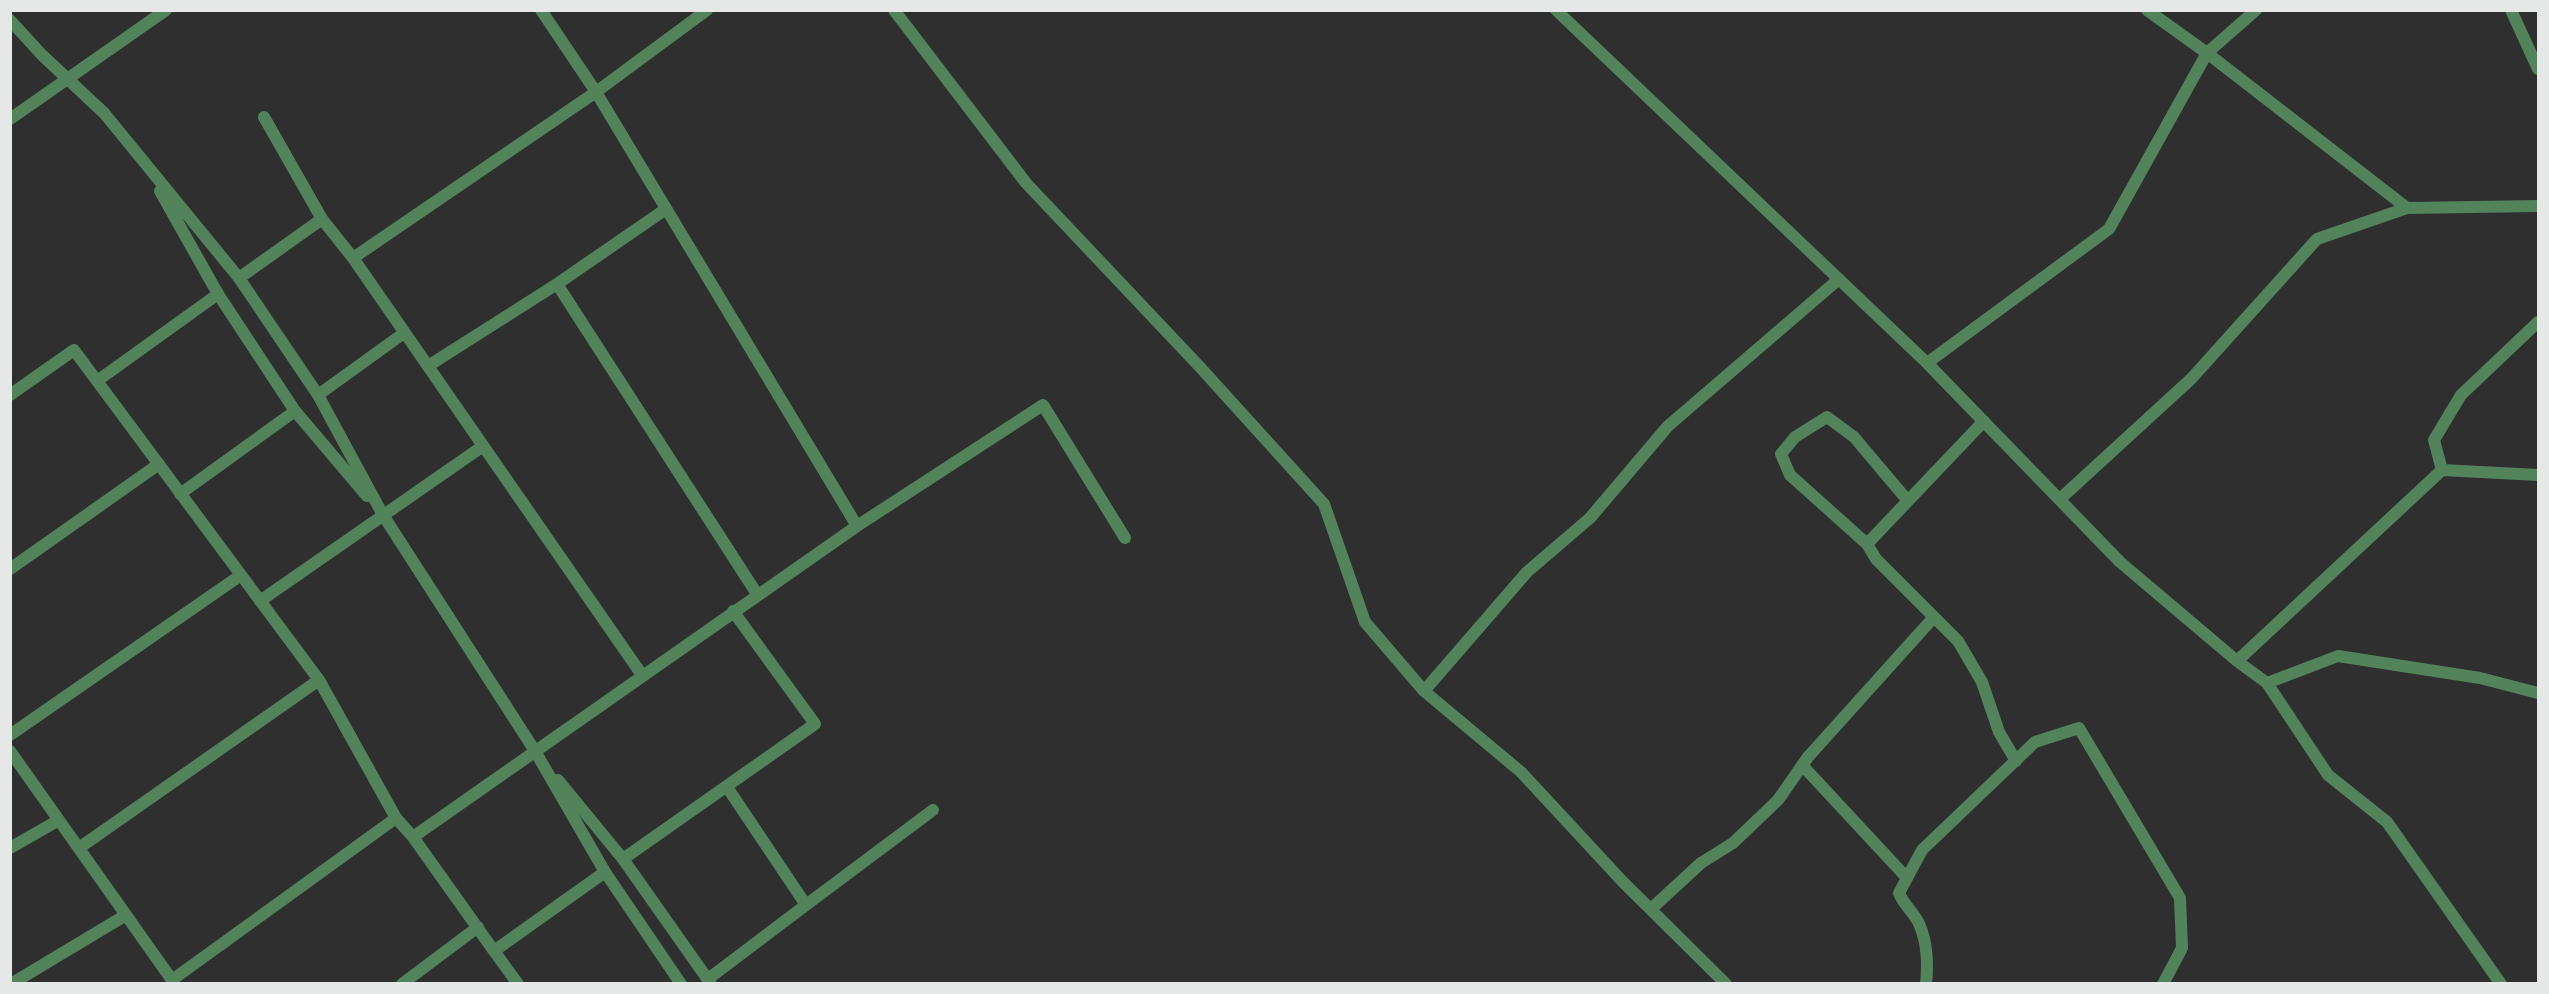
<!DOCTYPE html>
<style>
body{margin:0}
#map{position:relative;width:2549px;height:994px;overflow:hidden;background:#2e2f2e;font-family:"PT Serif",serif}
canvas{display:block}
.frame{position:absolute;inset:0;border:12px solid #e6e8e7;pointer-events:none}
</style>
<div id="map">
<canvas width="2549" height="994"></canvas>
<div class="frame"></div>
</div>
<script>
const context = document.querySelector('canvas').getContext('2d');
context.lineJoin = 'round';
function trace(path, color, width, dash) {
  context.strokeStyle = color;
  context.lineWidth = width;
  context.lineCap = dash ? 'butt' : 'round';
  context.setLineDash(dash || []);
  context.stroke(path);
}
const minor = new Path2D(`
 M541 10 596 92 707 10
 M894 10 1026 183 1199 366 1324 504 1365 622 1424 691 1521 772 1623 882 1726 984
 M1556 10 1927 363 2109 229 2207 53 2407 208 2538 206
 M2147 10 2207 53 2256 10
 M2511 10 2538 69
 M264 117 322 219
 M353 258 642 675
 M239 278 322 219 353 258 596 92 857 526 1043 405 1125 538
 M557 284 666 209
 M1927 363 2120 562 2237 661 2442 470 2538 475
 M428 366 557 284 757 594
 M97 381 218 294
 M10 395 74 350 319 680 396 818
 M318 395 404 333
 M2442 470 2434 440 2461 395 2538 322
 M180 494 295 411
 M2060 499 2191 379 2317 239 2407 208
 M1908 501 1854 437 1827 417 1795 437 1781 454 1790 475 1867 544 1876 559 1958 641 1982 682 1999 732 2016 761
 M1867 544 1984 421
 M10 569 159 464
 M260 601 483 446
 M2237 661 2267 683 2338 656 2480 678 2538 693
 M2267 683 2328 775 2387 822 2501 984
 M1424 691 1527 572 1590 518 1668 426 1839 279
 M10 735 241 575
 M10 751 172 980 396 818 413 837 494 951 605 872
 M1802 765 1907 878
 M413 837 857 526
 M10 848 59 820
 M79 848 319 680
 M623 859 815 724 733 611
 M806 905 933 810
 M1651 909 1701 863 1733 843 1778 800 1808 757 1934 617
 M494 951 518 984
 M708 979 806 905 727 787
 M11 984 126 915
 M402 984 478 927
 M1926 984C1928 965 1927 943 1920 926 1916 914 1904 906 1899 893L1922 850 2035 742 2079 728 2180 898 2182 948 2163 984`);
const tertiary = new Path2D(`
 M10 20 42 55 104 113 239 278 318 395 383 515 535 751 605 872 681 984
 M10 119 166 10
 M160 191 218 294 295 411 367 496
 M558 780 623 859 711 984`);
trace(minor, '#52835b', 12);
trace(tertiary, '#52835b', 12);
</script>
